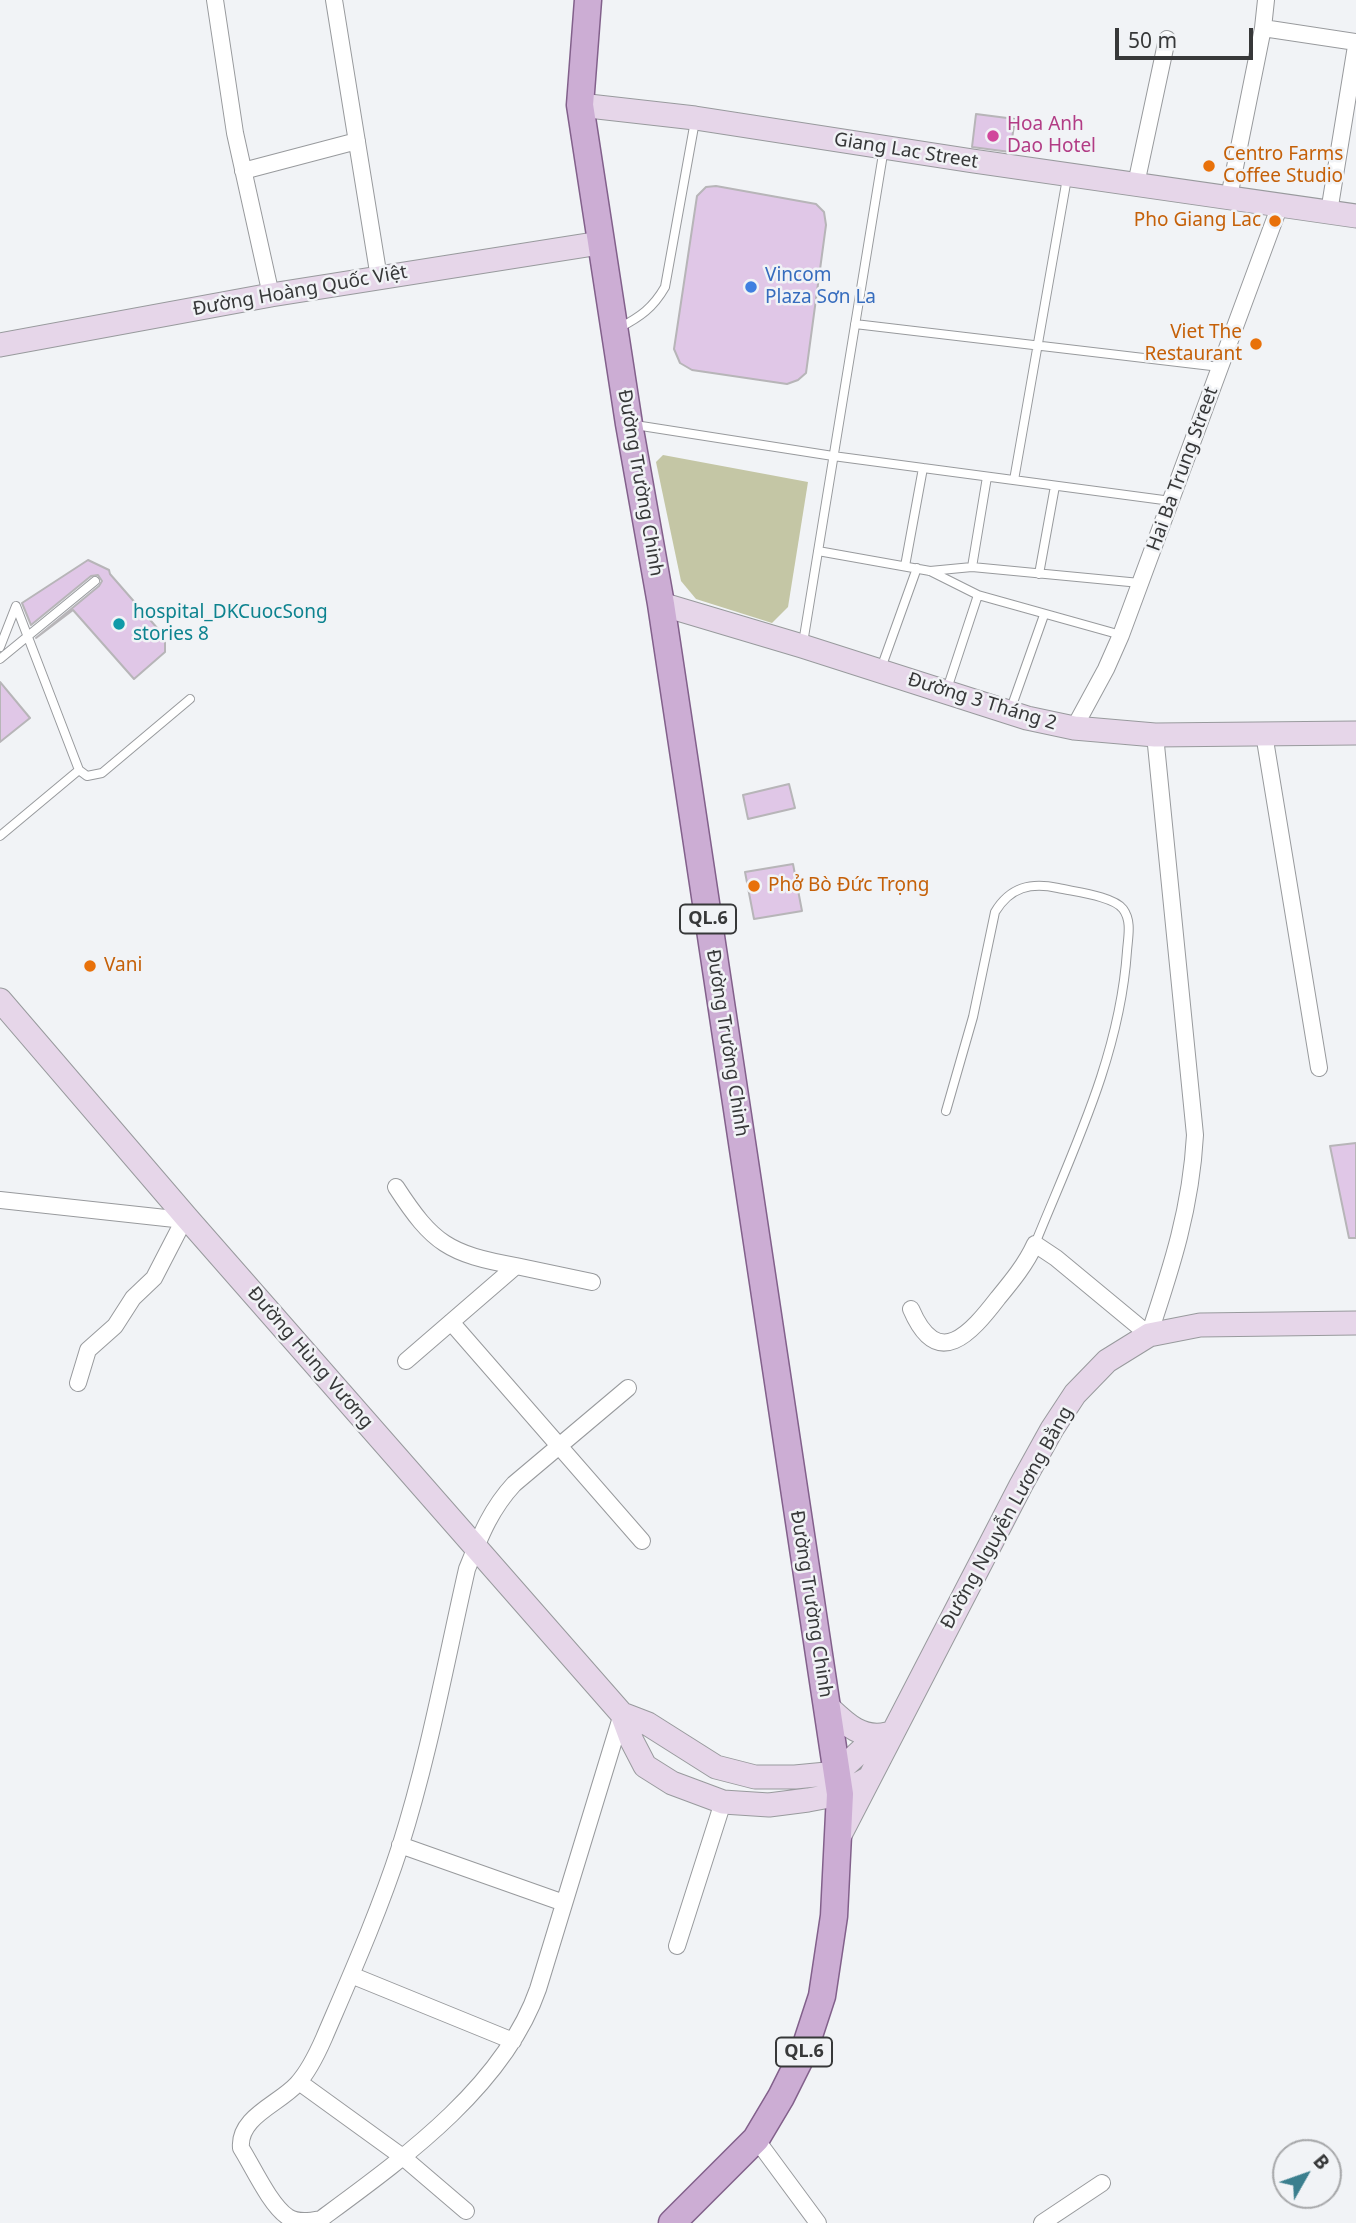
<!DOCTYPE html>
<meta charset="utf-8">
<style>
body{margin:0}
#map{position:relative;width:1356px;height:2223px;overflow:hidden;background:#f1f3f6;font-family:"Noto Sans",sans-serif}
canvas{display:block}
.north{position:absolute;left:1272px;top:2139px;width:70px;height:70px;box-sizing:border-box;background:#f1f3f6;border:2px solid #a7a8aa;border-radius:50%;rotate:50deg;font-size:19px;font-weight:700;line-height:28px;text-align:center;color:#373839}
.north::after{content:'';display:block;margin:auto;width:24px;height:32px;background:#3b7f8e;clip-path:polygon(50% 0,100% 100%,50% 72%,0 100%)}
.scale{position:absolute;left:1115px;top:28px;width:138px;height:32px;box-sizing:border-box;border:4px solid #373839;border-top:0;padding-left:9px;font-size:21px;line-height:24px;white-space:nowrap;color:#373839;-webkit-text-stroke:5px #f1f3f6;paint-order:stroke}
</style>
<div id="map">
<canvas width="1356" height="2223"></canvas>
<div class="north">B</div>
<div class="scale">50 m</div>
</div>
<script>
const context = document.querySelector('canvas').getContext('2d');
context.lineJoin = 'round';
function fill(path, color) {
  context.fillStyle = color;
  context.fill(path, 'evenodd');
}
function trace(path, color, width, dash) {
  context.strokeStyle = color;
  context.lineWidth = width;
  context.lineCap = dash ? 'butt' : 'round';
  context.setLineDash(dash || []);
  context.stroke(path);
}
function label(font, color, halo, rows, align = 'center') {
  context.font = font + ' "Noto Sans",sans-serif';
  context.lineWidth = 5;
  context.setLineDash([]);
  context.textBaseline = 'middle';
  context.strokeStyle = halo;
  context.fillStyle = color;
  for (const [text, x, y, turn = 0] of rows) {
    context.save();
    context.translate(x, y);
    context.rotate((+turn || 0) * Math.PI / 180);
    context.textAlign = isNaN(turn) ? turn : align;
    if (halo) context.strokeText(text, 0, 0);
    context.fillText(text, 0, 0);
    context.restore();
  }
}
const green = new Path2D(`
 M663 455 808 482 788 607 772 623 696 599 681 581 656 462Z`);
const building = new Path2D(`
 M976 114 1015 119 1010 152 972 147Z
 M716 186 816 204 824 212 826 225 806 373 798 380 787 384 692 370 680 363 674 349 697 196 706 187Z
 M88 560 109 570 110 574 165 637V652L134 679 73 610 36 638 99 586 102 581 98 575 91 576 31 625 22 603Z
 M0 682 30 718 0 742Z
 M789 784 795 808 748 819 743 795Z
 M793 864 802 911 754 919 745 872Z
 M1356 1143V1238H1349L1330 1146Z`);
const lane = new Path2D(`
 M855 324 1220 367
 M619 328C640 317 653 308 665 287L695 121
 M635 425 833 456 1171 501
 M1014 480 1067 178
 M818 551 930 571 978 595 1121 635
 M905 566 923 468
 M972 567 987 477
 M930 571 972 567 1140 583
 M1039 574 1055 486
 M803 643 884 148
 M0 647 16 606 79 770 0 836
 M0 659 95 581
 M880 671 917 568
 M947 689 978 595
 M1010 711 1044 615
 M79 770 87 776 102 773 190 699
 M946 1111 973 1017 995 912C1010 887 1031 882 1058 888 1075 892 1113 896 1123 909 1132 921 1128 937 1127 951 1120 1055 1074 1148 1035 1244`);
const street = new Path2D(`
 M215 0 235 133 271 295
 M334 0 379 278
 M1263 28 1266 0
 M243 171 357 141
 M1136 184 1167 39
 M1229 197 1263 28 1356 42
 M1329 212 1356 46
 M1074 728 1106 669 1121 635 1280 205
 M1264 734 1319 1068
 M396 1187C433 1244 449 1254 516 1266
 M0 1200 184 1220 187 1218
 M911 1309C938 1372 971 1333 998 1298 1012 1281 1026 1264 1035 1244L1056 1258 1149 1335C1172 1266 1191 1208 1195 1135L1155 735
 M451 1322 642 1541
 M406 1361 516 1266 592 1282
 M78 1383 88 1350 115 1326 133 1298 154 1278 184 1220
 M622 1714 538 1989C504 2087 401 2160 321 2219 310 2221 298 2223 288 2217 270 2205 253 2167 241 2148 238 2117 279 2104 297 2084 309 2071 317 2054 324 2038 351 1975 379 1912 400 1847 429 1756 446 1661 467 1569 480 1537 490 1510 514 1484L628 1388
 M400 1845 564 1903
 M677 1946 723 1802
 M351 1975 513 2041
 M299 2082 404 2158 466 2211
 M756 2139 818 2223
 M1042 2223 1102 2183`);
const secondary = new Path2D(`
 M580 105 695 118 973 161 1356 216
 M0 345 271 295 600 243
 M661 604 802 646 1027 718 1074 728 1155 735 1356 733
 M0 1000 187 1218 622 1714 632 1741 645 1766 672 1783 723 1802 769 1805 808 1800 840 1794 869 1778
 M827 1706C845 1723 861 1740 887 1734
 M622 1714 648 1724 716 1767 755 1777H795L837 1773 876 1737
 M839 1837 1021 1485 1052 1429 1075 1394 1107 1361 1149 1335 1200 1325 1356 1323`);
const primary = new Path2D(`
 M588 0 580 105 629 424 661 604 840 1794 834 1916 822 1996 804 2051 781 2097 756 2139 672 2223`);
const markers = [
 [993,136,7,"#d1479c"],
 [1209,166,7,"#e8710a"],
 [1275,221,7,"#e8710a"],
 [751,287,7,"#3f7fe0"],
 [1256,344,7,"#e8710a"],
 [119,624,7,"#0f9aa8"],
 [754,886,7,"#e8710a"],
 [90,966,7,"#e8710a"]
];
const shields = [
 [708,919,56],
 [804,2052,56]
];
const shieldNames = [
 ["QL.6",708,919],
 ["QL.6",804,2052]
];
const hotelNames = [
 ["Hoa Anh",1007,125],
 ["Dao Hotel",1007,147]
];
const streetNames = [
 ["Giang Lac Street",906,151,9],
 ["Đường Hoàng Quốc Việt",300,291,-10],
 ["Hai Ba Trung Street",1183,469,-70],
 ["Đường Trường Chinh",640,483,80],
 ["Đường 3 Tháng 2",982,702,17],
 ["Đường Trường Chinh",727,1043,81],
 ["Đường Hùng Vương",310,1358,49],
 ["Đường Nguyễn Lương Bằng",1007,1518,-61],
 ["Đường Trường Chinh",811,1604,81]
];
const foodNames = [
 ["Centro Farms",1223,155],
 ["Coffee Studio",1223,177],
 ["Pho Giang Lac",1261,221,"right"],
 ["Viet The",1242,333,"right"],
 ["Restaurant",1242,355,"right"],
 ["Phở Bò Đức Trọng",768,886],
 ["Vani",104,966]
];
const shopNames = [
 ["Vincom",765,276],
 ["Plaza Sơn La",765,298]
];
const cultureNames = [
 ["hospital_DKCuocSong",133,613],
 ["stories 8",133,635]
];
fill(green, '#c4c6a5');
fill(building, '#e0c7e7');
trace(building, '#b7b5b8', 2);
trace(lane, '#989a9d', 10);
trace(street, '#989a9d', 18);
trace(secondary, '#989a9d', 25);
trace(primary, '#82608b', 29);
trace(lane, '#fff', 8);
trace(street, '#fff', 16);
trace(secondary, '#e6d6e9', 23);
trace(primary, '#ccadd4', 26);
for (const [x, y, r, color] of markers) {
  const dot = new Path2D();
  dot.arc(x, y, r, 0, 2 * Math.PI);
  context.fillStyle = color;
  context.fill(dot);
  trace(dot, '#f1f3f6', 2.5);
}
for (const [x, y, w] of shields) {
  const box = new Path2D();
  box.roundRect(x - w / 2, y - 14.5, w, 29, 5);
  context.fillStyle = '#f1f3f6';
  context.fill(box);
  trace(box, '#373839', 2);
}
label('bold 18px', '#373839', null, shieldNames);
label('19px', '#b23c85', '#f1f3f6', hotelNames, 'left');
label('19px', '#373839', '#f1f3f6', streetNames);
label('19px', '#c56008', '#f1f3f6', foodNames, 'left');
label('19px', '#366cbe', '#f1f3f6', shopNames, 'left');
label('19px', '#0d838f', '#f1f3f6', cultureNames, 'left');
</script>
